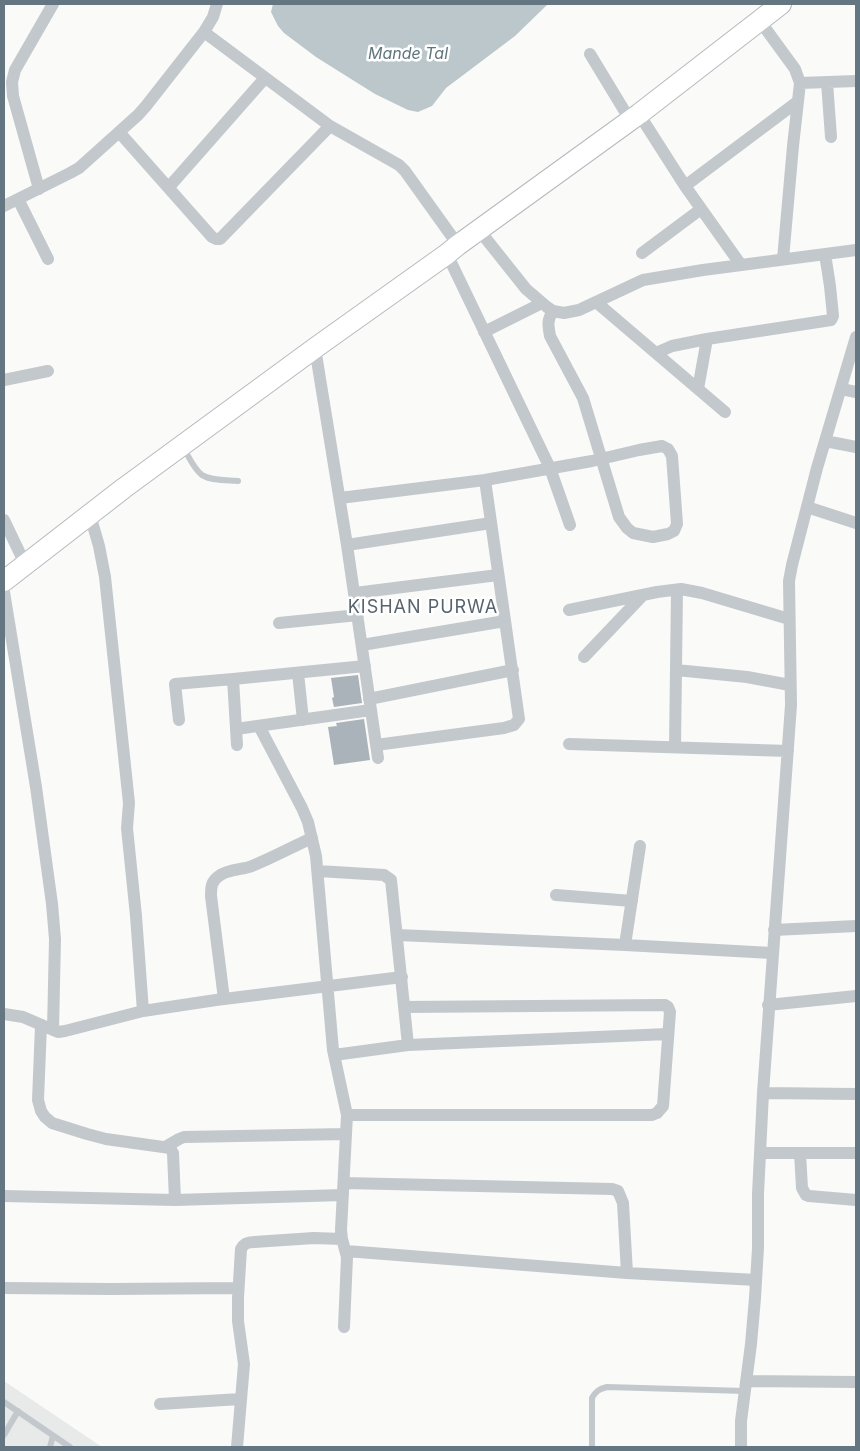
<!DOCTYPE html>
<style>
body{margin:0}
#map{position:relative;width:860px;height:1451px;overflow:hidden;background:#fafaf8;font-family:Inter,sans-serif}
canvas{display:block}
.frame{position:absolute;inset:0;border:5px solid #657683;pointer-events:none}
</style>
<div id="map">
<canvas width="860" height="1451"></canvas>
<div class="frame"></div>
</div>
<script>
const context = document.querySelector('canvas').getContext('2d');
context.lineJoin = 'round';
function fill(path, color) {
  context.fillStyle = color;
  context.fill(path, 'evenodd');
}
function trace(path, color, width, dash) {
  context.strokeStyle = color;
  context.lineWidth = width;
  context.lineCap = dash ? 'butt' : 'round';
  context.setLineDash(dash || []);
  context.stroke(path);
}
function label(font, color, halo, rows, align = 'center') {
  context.font = font + ' Inter,sans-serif';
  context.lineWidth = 5;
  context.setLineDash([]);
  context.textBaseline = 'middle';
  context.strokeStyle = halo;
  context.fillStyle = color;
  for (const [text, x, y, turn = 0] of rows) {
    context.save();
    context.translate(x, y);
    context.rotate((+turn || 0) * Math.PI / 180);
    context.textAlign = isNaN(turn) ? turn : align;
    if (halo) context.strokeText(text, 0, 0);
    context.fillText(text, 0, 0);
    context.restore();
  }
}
const built = new Path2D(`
 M4 1381 102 1447H4Z`);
const water = new Path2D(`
 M273 4H548L515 36 446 88 432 106 418 112 408 110 375 94 316 57 284 33 278 26 271 12Z`);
const building = new Path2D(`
 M358 675 362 703 334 707 332 698 334 697 331 678Z
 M364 719 370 760 334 765 328 727 337 726 336 723Z`);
const service = new Path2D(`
 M184 449C189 457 194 469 202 475 211 481 227 480 238 481
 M4 1402 70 1447
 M4 1435 18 1411
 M50 1447 53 1436
 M592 1447V1398C596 1391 599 1389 607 1387L745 1391`);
const minor = new Path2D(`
 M760 21 795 69 800 83 793 146 783 259
 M204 32 330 126 399 165 405 171 458 245
 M590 54 630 120
 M827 82 831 137
 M800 83 856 81
 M639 114 685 186 741 265
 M119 132 212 237 216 239H220L330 126
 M685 186 797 102
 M169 187 265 78
 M39 189 13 96 12 82 15 70 53 4
 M18 199 48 259
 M4 206 70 173 79 168 138 115 146 106 204 32 213 17 217 4
 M479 230 526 289 547 307 553 311 564 313 579 310 643 280 703 270 856 250
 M642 253 701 209
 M447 254 550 468 570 525
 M596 302 725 412
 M484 332 542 303
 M315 348 347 545 378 758
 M656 353 672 346 707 339 831 320 833 316 830 286 825 254
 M4 380 48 371
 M698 389 707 339
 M841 389 856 392
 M825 441 856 447
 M340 498 485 480 592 461 639 450 662 446 668 449 672 456 677 524 674 531 668 534 653 537 633 533 627 528 619 517 583 398 550 336C548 325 547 320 553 311
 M807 507 856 523
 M90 515 99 546 105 577 129 803 127 828 136 916 143 1011
 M4 520 25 564
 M347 545 491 523
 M4 592 36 787 52 904 55 939 53 1030
 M355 593 498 575
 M569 610 657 592 681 589 702 593 789 619
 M279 623 358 615
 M362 645 505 621
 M584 657 643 595
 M676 670 747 677 790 685
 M298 673 303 720
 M233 679 237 745
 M369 699 513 670
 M179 720 175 684 233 679 365 666
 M259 726 302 808 308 822 316 856 333 1050 347 1115 341 1230 342 1239 347 1257 344 1327
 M236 729 371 710
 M569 744 788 751
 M376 745 504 728 514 725 519 719 485 480
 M675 747 677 590
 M318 871 384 875 391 880 408 1045
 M556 895 632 901
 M774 930 856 926
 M398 935 625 945 772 953
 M625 945 640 846
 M224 999 211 896C211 888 211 881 219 876 228 869 242 870 252 866 272 858 292 847 312 838
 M768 1005 856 996
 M4 1014 23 1017 58 1032 65 1031 143 1011 216 1000 402 977
 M41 1025 38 1100 41 1111 45 1117 52 1123 87 1134 106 1139 170 1148 173 1153 175 1200
 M334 1055 408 1045 668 1034
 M763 1093 856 1094
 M347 1115H652L657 1113 663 1106 670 1012 668 1007 665 1005 404 1007
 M167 1146 179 1139 184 1137 346 1134
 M760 1153H856
 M800 1153 802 1188 806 1195 809 1196 856 1200
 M344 1183 612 1189 618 1191 623 1203 627 1273
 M4 1196 175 1200 343 1195
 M346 1251 627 1273 756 1280
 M4 1288 111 1289 238 1288
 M746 1381 856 1382
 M160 1404 240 1399
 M237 1447 244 1364 238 1321V1298L241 1249C244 1243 248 1242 254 1242L314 1238 342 1239
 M741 1447V1421L751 1344 755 1298 758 1248V1194L763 1093 791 705 789 581 792 565 817 468 856 337`);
const primary = new Path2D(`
 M4 581 124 488 315 348 447 254 458 245 639 114 781 4`);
const waterNames = [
 ["Mande Tal",408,54]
];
const quarterNames = [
 ["KISHAN PURWA",423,608]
];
fill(built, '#e8e9e9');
fill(water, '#bbc7cb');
fill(building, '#aab3b9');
trace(primary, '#b5babe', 22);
trace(service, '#c3c8cc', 6);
trace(minor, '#c3c8cc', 12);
trace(primary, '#fff', 20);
label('italic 16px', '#60757c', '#fff', waterNames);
context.letterSpacing = '1px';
label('18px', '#57646e', '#fff', quarterNames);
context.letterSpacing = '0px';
</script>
